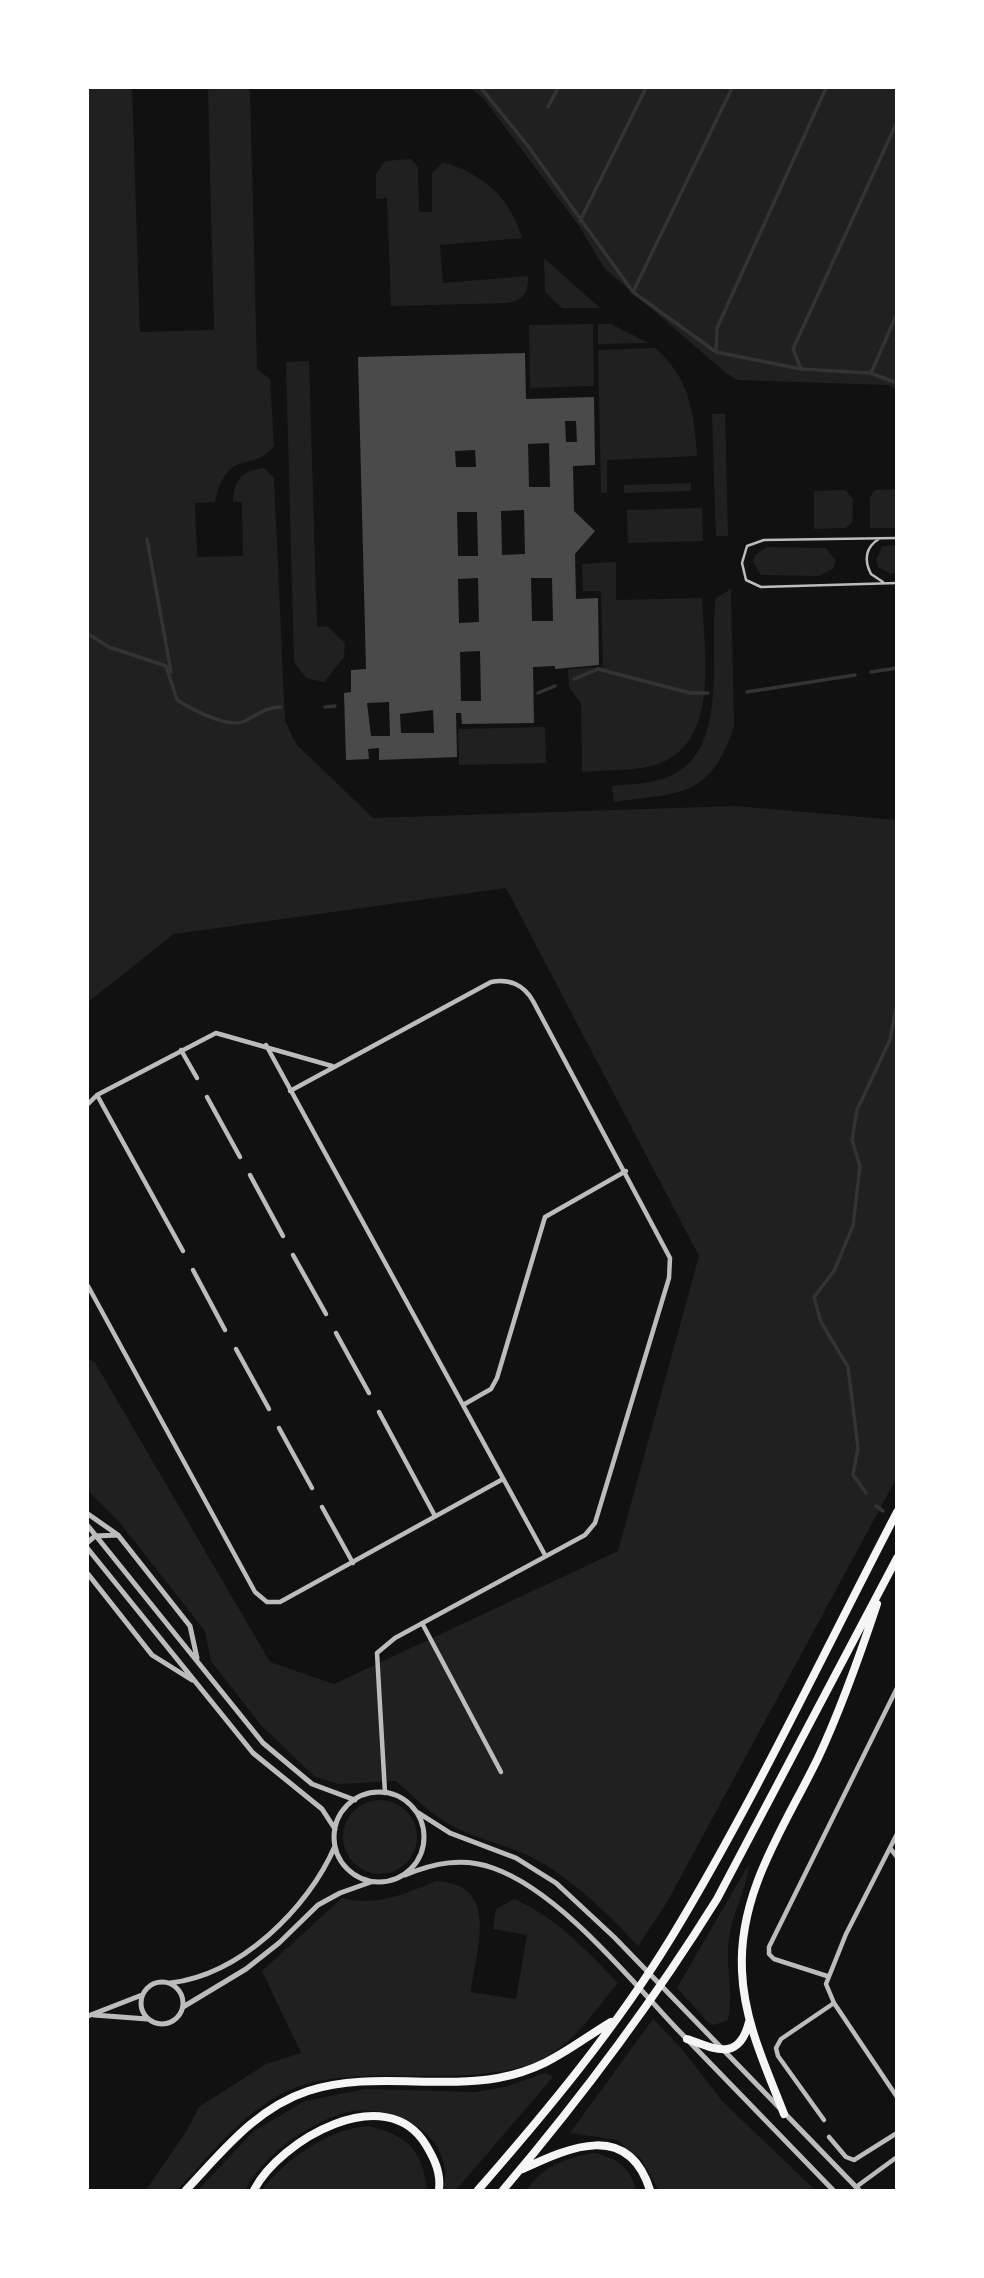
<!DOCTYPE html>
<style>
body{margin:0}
#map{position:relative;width:984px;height:2278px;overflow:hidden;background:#111;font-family:"Fira Sans",sans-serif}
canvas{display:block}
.frame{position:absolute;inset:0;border:89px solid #fff;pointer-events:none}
</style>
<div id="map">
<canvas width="984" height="2278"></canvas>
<div class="frame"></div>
</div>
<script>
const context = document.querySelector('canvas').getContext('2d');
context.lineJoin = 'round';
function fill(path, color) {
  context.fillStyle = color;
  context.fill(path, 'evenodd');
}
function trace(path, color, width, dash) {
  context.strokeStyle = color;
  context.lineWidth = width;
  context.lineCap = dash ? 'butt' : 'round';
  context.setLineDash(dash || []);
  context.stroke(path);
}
const green = new Path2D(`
 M88 88H132L140 332 214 330 208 88H250L257 369 270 379 274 446C249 475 228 446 215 502L195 503 197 557 243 556 242 502H233C234 479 242 471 264 468L274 478 285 721 296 744 373 818 736 806 896 820V1479L666 1904 638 1946C609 1915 577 1883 540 1862 515 1847 490 1843 465 1832 438 1821 417 1800 396 1781L338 1784 314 1776 260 1724 211 1661 205 1631 120 1523 88 1491V1360L94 1361 270 1662 334 1684 618 1551 699 1256 506 888 174 934 88 1002Z
 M470 88H896V389L887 385 738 380 726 373 604 268 579 226 484 99Z
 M411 159 418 167 419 212H432V173L443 162C484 175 510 197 522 238L440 245 443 283 528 276C528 293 525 299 508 303L391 306 387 198 376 199V174L385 161Z
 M544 258 600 308H562L545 292Z
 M593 324 594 386 530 388 529 325Z
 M598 324H611L649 343 598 344Z
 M655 348C690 378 694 412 697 456L607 460V493H601L598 350Z
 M309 361 317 626 328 627 345 643 344 657 324 682 306 678 294 662 286 362Z
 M712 414H725L728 536H716Z
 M691 483V491L624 493V485Z
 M896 489V528H870V497L875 490Z
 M845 490 853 499 852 523 845 528 814 529V491Z
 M702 508 703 541 628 543 627 510Z
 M890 545 897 546 896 573 891 574 878 567 876 560 882 547Z
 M767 547 826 548 836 561 833 569 819 576 761 575 753 562 755 555Z
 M616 562V600L702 598C704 653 723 752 647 767 627 771 603 770 582 772L581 703 569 687 568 669 603 667 601 591H583L582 564Z
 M731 589 734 727C709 800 680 792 614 802L612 786C628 784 649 784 665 778 732 755 708 652 716 598Z
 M545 727 546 763 459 765 458 729Z
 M343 1837a37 37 0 1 1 74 0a37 37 0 1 1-74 0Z
 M749 1864C747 1889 732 1913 729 1938 725 1966 734 1994 728 2020L714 2025 708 2022 677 1988Z
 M436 1881C501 1884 476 1950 471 1992L516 1999 527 1935 493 1929 496 1909 514 1899C557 1918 586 1950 618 1983 599 2005 581 2033 557 2050 494 2097 372 2059 297 2087 248 2105 212 2154 177 2190H146L186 2132 199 2107 266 2064 301 2053 262 1971 342 1898C376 1907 405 1894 436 1881Z
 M653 2019 681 2048 723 2102 815 2190H659L639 2156 636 2158 618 2140 570 2133Z
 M545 2073 553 2077 456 2190H444C444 2184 446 2176 445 2169 439 2125 384 2102 344 2113 305 2125 264 2155 245 2190H198L254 2131 305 2101 365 2089 475 2092 505 2087Z
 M369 2126C408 2136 422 2150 427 2190H262C285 2159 330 2128 369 2126Z
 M595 2153C617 2158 631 2169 636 2190H527C543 2166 567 2157 595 2153Z`);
const stream = new Path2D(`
 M481 88 528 146 633 292 716 352 801 369 870 373 897 383
 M548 107 558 88
 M580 221 646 88
 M633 292 732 88
 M716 352 717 328 826 88
 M801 369 793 349 897 122
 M871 373 897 314
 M147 539 171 672
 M88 634 109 647 166 666 177 700C192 709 228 729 245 721 257 715 267 707 281 707
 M871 672 897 668
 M574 679 598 669 690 693H708
 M747 692 855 675
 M538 693 555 686
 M325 707 335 706
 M866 1493 853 1475 858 1448 848 1367 821 1322 814 1297 834 1271 853 1226 860 1166 852 1140 857 1110 890 1040 897 1003
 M876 1506 883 1511`);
const building = new Path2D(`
 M525 353 526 399 594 397 595 465 573 466 574 511 595 531 575 554 576 599 598 598 599 665 555 669V666L533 667 534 723 462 724 461 713H456L457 757 379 760V748L368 749 369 759 346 760 344 693 351 692V670L366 669 358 357ZM565 421H576L577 442H566ZM549 443 550 487H529L528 444ZM475 450 476 467H456L455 451ZM524 510 525 554 502 555 501 511ZM457 512H477L478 556H458ZM478 578 479 622 459 623 458 579ZM531 578H552L553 621H532ZM480 651 481 701H461L460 652ZM389 702 390 736H371L367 703ZM433 710 434 733H401L400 714Z`);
const service = new Path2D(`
 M897 538 764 540 747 546 742 563 746 580 761 587 897 583
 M879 539C865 547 864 561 871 574L883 582`);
const minor = new Path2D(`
 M266 1045 545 1555
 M181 1050 197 1078
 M290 1091 491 982C509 978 524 985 533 1001L670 1258 669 1278 595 1523 585 1535 395 1638 377 1653 385 1793
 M97 1095 183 1251
 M207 1097 240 1157
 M88 1104 97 1095 216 1033 332 1066
 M250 1175 283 1236
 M293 1255 326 1314
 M193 1270 225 1330
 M88 1286 255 1592 267 1602H280L503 1479
 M336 1333 369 1393
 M236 1349 269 1409
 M463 1405 491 1389 497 1378 545 1217 626 1171
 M379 1412 435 1516
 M279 1428 312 1488
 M322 1507 353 1563
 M422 1623 501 1772
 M897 1834 846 1934 826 1984 834 2003 897 2097
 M890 1848 897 1857
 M827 1976 774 1959 769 1954V1947L897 1688
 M824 2120 778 2056 776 2048 781 2039 834 2003
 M829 2137 846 2157 854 2160 897 2133
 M856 2187 897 2157`);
const tertiary = new Path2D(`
 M88 1514 118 1535 190 1626 197 1658
 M88 1526 263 1743 312 1784 355 1800
 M88 1542 95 1536 118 1535
 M88 1549 253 1753 322 1809 335 1829
 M88 1574 152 1655 192 1680
 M334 1837a45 45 0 1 1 90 0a45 45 0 1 1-90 0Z
 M417 1812 450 1833 516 1858 556 1883 614 1937 859 2190
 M405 1875C434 1863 463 1857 493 1868 559 1891 629 1978 677 2029 729 2083 781 2137 833 2190
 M141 2003a21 21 0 1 1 42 0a21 21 0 1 1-42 0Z
 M170 1983C240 1975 308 1909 335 1846
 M183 2007 246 1969 279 1943 318 1905 340 1893 371 1882
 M94 2015 147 2019
 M88 2016 142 1995`);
const trunk = new Path2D(`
 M687 2039C715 2049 739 2062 749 2022
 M784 2114C766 2067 744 2022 742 1971 738 1892 785 1826 818 1758 841 1709 860 1655 877 1604
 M523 2169C570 2147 628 2121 650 2190
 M186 2190C222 2152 256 2108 308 2091 369 2071 435 2089 498 2078 547 2069 570 2047 611 2022
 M254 2190C280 2140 386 2079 426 2145 435 2160 441 2173 439 2190
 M478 2190C547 2111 616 2028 671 1938 754 1801 823 1654 897 1512
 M503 2190C581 2098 653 2002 717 1899L897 1558`);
fill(green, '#202020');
trace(stream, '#333', 3.5);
fill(building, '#4a4a4a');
trace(service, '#bcbcbc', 2.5);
trace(minor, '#bcbcbc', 4.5);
trace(tertiary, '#bcbcbc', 5);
trace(trunk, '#f5f5f5', 8);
</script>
